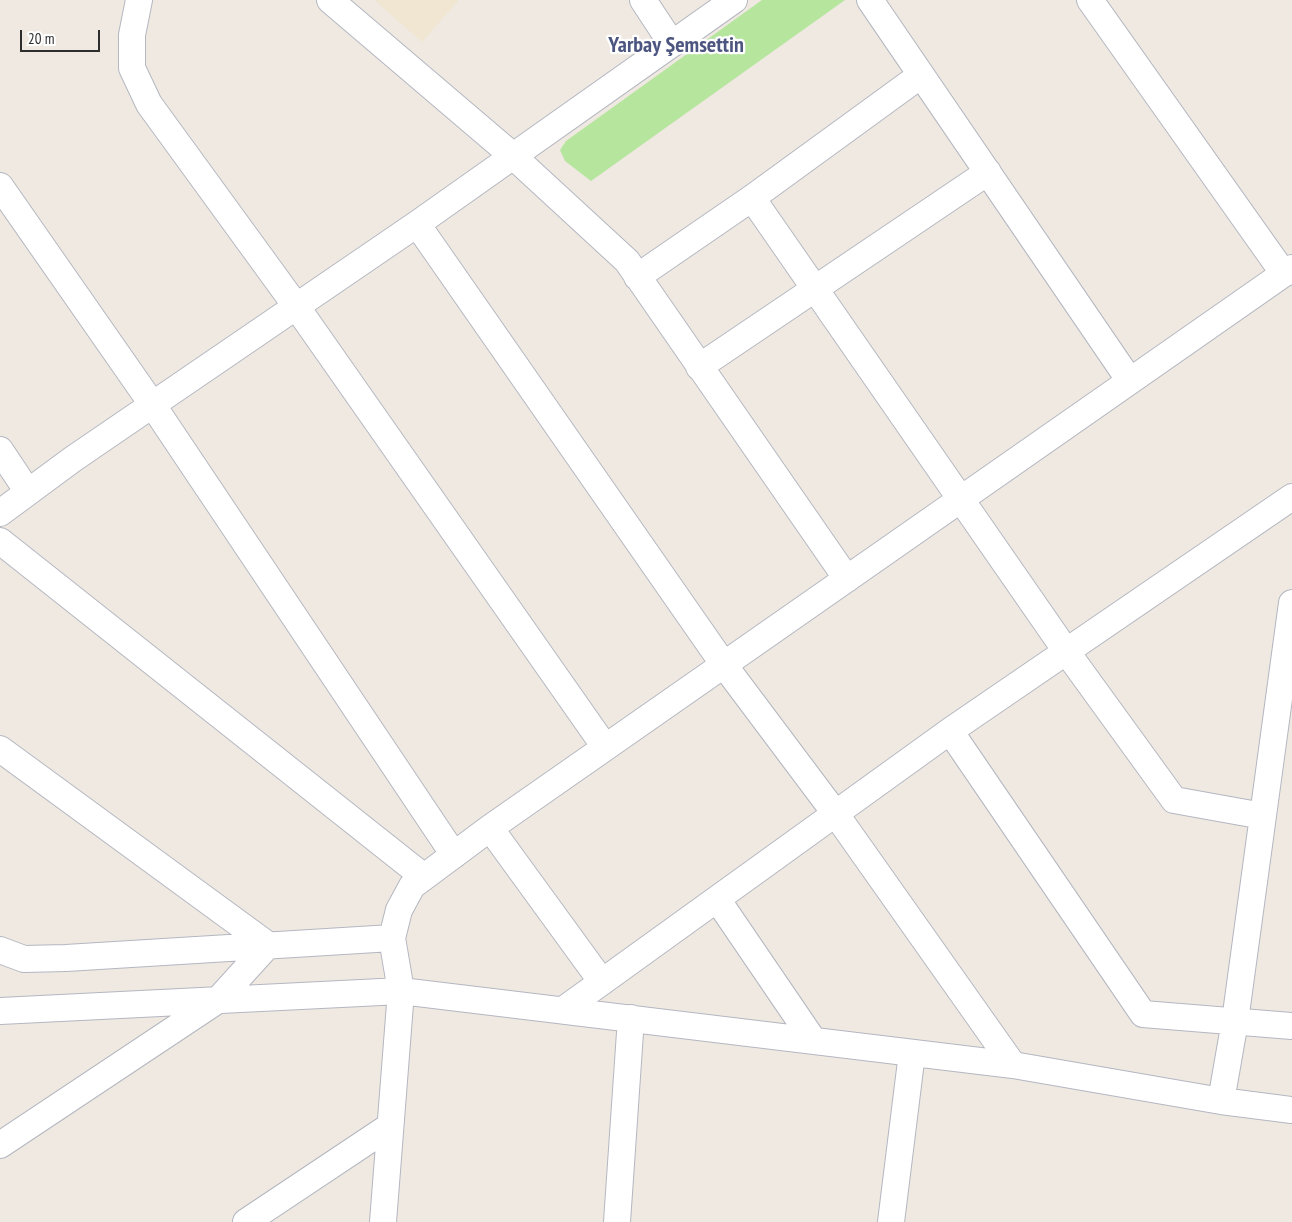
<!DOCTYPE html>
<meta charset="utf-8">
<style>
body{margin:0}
#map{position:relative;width:1292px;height:1222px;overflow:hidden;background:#efe9e1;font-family:"PT Sans Narrow",sans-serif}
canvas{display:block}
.scale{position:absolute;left:20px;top:30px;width:80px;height:22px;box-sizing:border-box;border:2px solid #2e2e2e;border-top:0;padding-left:6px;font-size:15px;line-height:18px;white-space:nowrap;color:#2e2e2e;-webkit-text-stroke:4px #fff;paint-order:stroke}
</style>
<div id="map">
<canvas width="1292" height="1222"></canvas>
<div class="scale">20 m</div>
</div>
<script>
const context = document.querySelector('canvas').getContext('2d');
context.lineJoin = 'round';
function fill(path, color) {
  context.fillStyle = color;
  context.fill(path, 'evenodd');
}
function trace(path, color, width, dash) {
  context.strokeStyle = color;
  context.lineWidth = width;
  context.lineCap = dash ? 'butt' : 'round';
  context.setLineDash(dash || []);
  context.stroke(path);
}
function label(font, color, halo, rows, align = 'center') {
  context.font = font + ' "PT Sans Narrow",sans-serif';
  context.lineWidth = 4.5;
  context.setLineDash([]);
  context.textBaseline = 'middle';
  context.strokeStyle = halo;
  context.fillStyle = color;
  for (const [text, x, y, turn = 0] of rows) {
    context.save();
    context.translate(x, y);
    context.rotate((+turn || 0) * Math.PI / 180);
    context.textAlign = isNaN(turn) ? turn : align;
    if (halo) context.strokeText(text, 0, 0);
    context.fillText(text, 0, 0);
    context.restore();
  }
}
const education = new Path2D(`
 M374 0H459L422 42Z`);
const green = new Path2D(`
 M762 0H845L591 181 565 161 560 150 566 141Z`);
const minor = new Path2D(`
 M139 0 132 35V68L149 104 296 306 605 747
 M330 0 513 156 627 261 847 579
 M643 0 672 44
 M870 0 1130 381
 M1090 0 1284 274
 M0 186 152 404 454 855
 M752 198 1066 651 1174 800 1263 816
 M417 224 724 665 835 813 1013 1065
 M637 277 752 198 921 75
 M699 367 988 172
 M0 450 28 492
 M0 513 73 459 417 224 734 0
 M0 541 424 877
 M950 731 1143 1014 1292 1026
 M0 749 268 945
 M490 828 602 982
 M717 899 813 1040
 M0 950 24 959 66 958 392 938
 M563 1010 950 731 1292 497
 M0 1011 401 991 1013 1065 1221 1101 1292 1110
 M1221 1101 1235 1021 1292 603
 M0 1145 218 1000 268 945
 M246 1222 390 1126
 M383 1222 401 991 392 938 399 910 412 886 490 828 1292 268
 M617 1222 631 1018
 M891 1222 912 1053`);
const districtNames = [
 ["Yarbay Şemsettin",676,46]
];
fill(education, '#f0e6d1');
fill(green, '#b6e59e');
trace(minor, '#b4b7c1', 28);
trace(minor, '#fff', 26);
label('bold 22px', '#4d5680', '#fff', districtNames);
</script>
